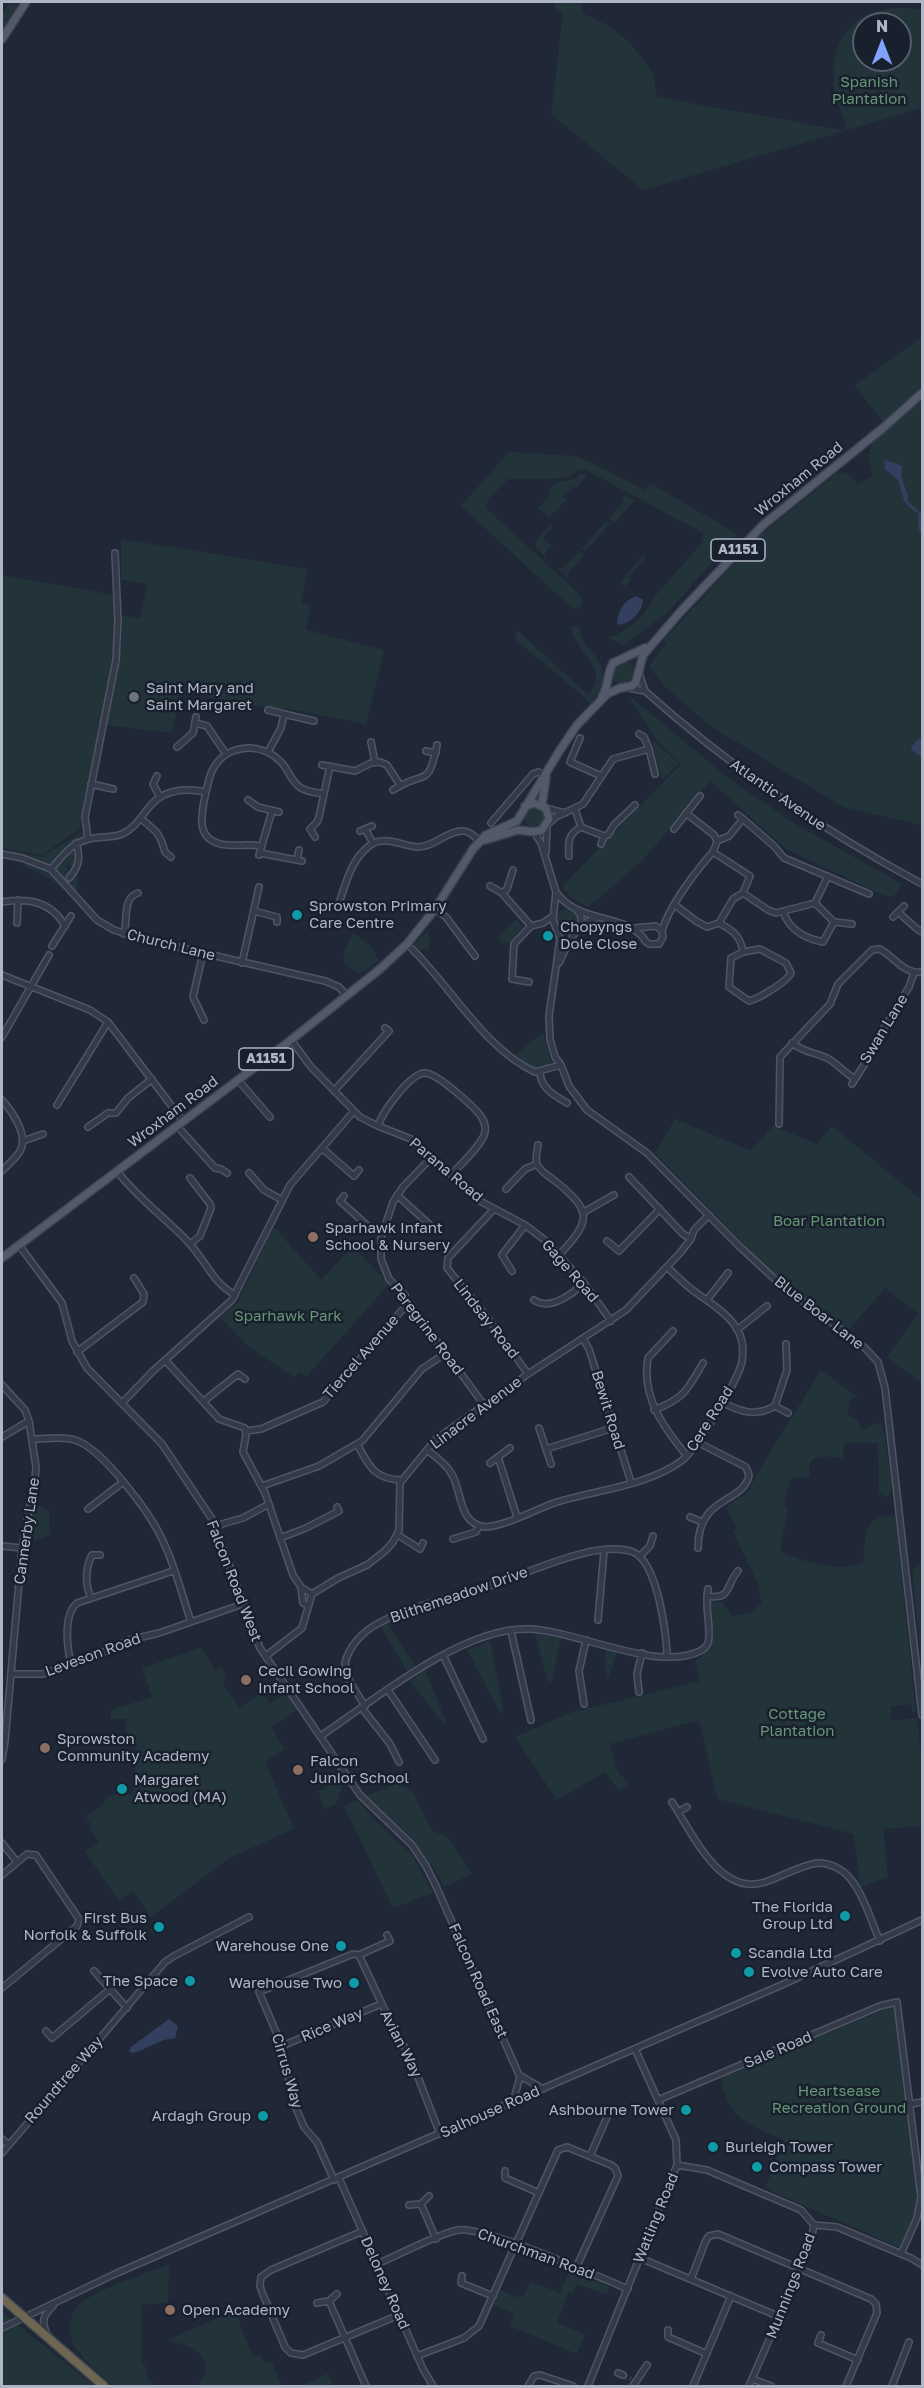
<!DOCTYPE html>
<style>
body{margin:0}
#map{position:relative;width:924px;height:2388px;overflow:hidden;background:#202838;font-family:"Golos Text",sans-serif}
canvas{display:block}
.frame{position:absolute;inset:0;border:3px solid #aeb5c5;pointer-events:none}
.north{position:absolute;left:852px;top:12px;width:60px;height:60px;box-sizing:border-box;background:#19202d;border:2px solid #555c6a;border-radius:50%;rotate:0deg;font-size:16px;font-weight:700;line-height:24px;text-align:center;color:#aeb5c5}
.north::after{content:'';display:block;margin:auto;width:21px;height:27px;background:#80a2f9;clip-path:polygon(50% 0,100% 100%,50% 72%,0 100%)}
</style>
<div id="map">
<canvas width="924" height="2388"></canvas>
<div class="frame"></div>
<div class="north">N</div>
</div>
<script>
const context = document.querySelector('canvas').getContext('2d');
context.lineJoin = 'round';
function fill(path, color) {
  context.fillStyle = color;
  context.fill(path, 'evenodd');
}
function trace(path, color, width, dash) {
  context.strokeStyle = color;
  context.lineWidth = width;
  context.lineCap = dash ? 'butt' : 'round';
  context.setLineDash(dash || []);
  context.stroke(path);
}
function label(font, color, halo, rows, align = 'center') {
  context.font = font + ' "Golos Text",sans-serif';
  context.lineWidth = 5;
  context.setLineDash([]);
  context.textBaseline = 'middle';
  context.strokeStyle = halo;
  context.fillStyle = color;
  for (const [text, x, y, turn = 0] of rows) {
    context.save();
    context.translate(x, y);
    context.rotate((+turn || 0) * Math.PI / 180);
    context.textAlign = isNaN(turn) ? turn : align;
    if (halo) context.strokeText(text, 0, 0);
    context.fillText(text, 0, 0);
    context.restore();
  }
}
const green = new Path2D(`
 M10 2H20L2 30V14Z
 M555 2H583L582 13 609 26 630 43 653 72 657 97 847 131C844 117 836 101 834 86 828 28 868 0 922 10V108L643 190 551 114 563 14 555 9ZM864 24H900V60H864Z
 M922 337V386L883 421 854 386Z
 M922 397V825L843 807 709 725 664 686 649 666 666 644 664 640 757 538 836 474C848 469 851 477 858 485L872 476 868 455 873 441Z
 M509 452 575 456 586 460 645 490 650 483 737 534 668 612 624 645 608 638C629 629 644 619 654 597L702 543 703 533 584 469 577 471 567 478 508 479 488 499 486 508 579 594 583 603 580 604V608L573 609 461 506Z
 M579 474H585L587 476 576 488 573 486 563 497 566 500 549 518 538 508 551 495 548 490 556 482 576 479Z
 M624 495 638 502 634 501 614 523 609 518 624 501 621 498Z
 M606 521 610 524 585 551 582 548Z
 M550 525 552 527 543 538 554 547 551 546 545 553 546 558 536 548 535 542Z
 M121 539 307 569 301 603 310 605 306 630 384 650 366 724 284 708 283 710 181 692 172 733 106 725 122 644V615L140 618 147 584 121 579Z
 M579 551 584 555 567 574 570 577 568 578 558 568 562 569Z
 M643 556 646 557 629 576 632 579 624 587 620 582Z
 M2 575 114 595C115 636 112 675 103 715 95 753 84 789 80 828L42 855 2 848Z
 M571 627H579C583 659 623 659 591 703L515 639 517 630 588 695C612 667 575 654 571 627Z
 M612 673a12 12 0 1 1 24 0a12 12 0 1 1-24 0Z
 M627 694 732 781 797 825 902 884 893 897 881 894 786 849 710 781 644 859 588 907 571 897 562 887 681 764 657 741Z
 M652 740 679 763 662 780Z
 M524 817a11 11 0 1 1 22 0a11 11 0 1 1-22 0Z
 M82 832 83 838 74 842C76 850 79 861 74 868L67 864 65 866 71 872V880L78 871 77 892 71 897C57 881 40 872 20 865L29 864 10 851 41 857Z
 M556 920a11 11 0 1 1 22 0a11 11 0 1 1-22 0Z
 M516 919 523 928 510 942 501 943 498 937Z
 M429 929V952L425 949 420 950 414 945Z
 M353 933 373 948 378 961 360 974 345 964 343 954Z
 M543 1032 551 1064 549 1069 532 1071 513 1057Z
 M675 1119 751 1151 773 1126 817 1144 832 1126 922 1200V1383L887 1357 918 1314 885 1288 848 1330 800 1296 763 1264 655 1153Z
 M274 1227 321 1280 353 1247 389 1284 307 1376 299 1372 294 1377 249 1347 220 1317 238 1302Z
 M821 1370 857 1397 851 1399 847 1414 856 1419 863 1430 878 1423 883 1426 892 1489 889 1496 886 1497 879 1493 878 1443H844L843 1458C833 1458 811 1451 809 1467 809 1471 810 1474 809 1477L791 1478 784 1502 788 1511 780 1549 782 1553C804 1561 841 1574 863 1562 866 1536 862 1516 895 1515L916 1712H912L911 1704 891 1707V1721L917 1718 922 1764V1826L883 1829 888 1877 860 1887 854 1834 718 1799 699 1720 610 1744 618 1773 629 1783 619 1791 605 1772 557 1800 515 1737 570 1713 700 1681 695 1661 712 1648 711 1602H722L733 1616 751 1613 762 1603 757 1582 733 1532 737 1528 726 1508 734 1501 747 1494 757 1474Z
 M39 1506 49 1511 50 1535 35 1540 28 1535 34 1507Z
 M922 1563V1666L912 1570Z
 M388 1621 389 1626 415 1666 407 1671 380 1625Z
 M535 1634 561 1638 551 1683 547 1679Z
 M490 1641 503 1709 501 1714 467 1650Z
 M201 1648 216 1671 221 1667 225 1674 224 1686 240 1708 259 1695 265 1697 270 1704 286 1692 298 1709 271 1727 278 1738 258 1751 278 1739 285 1749 265 1762 294 1829 229 1858 151 1917 133 1891 119 1901 85 1852 99 1842 90 1829 92 1827 86 1817 103 1804 109 1795 134 1794 137 1742 126 1735V1719H111V1710L152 1697 142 1668Z
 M606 1649 617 1652 608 1680 605 1664Z
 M425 1670 446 1722 444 1724 410 1681Z
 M337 1772 342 1785 336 1804 325 1809 318 1791 327 1788 324 1776Z
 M397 1783 412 1791 432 1831 448 1837 472 1874 444 1887 439 1876 411 1837 367 1796Z
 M358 1800 368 1814 413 1856 433 1893 393 1908 344 1806Z
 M891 2007 895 2011 899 2034 918 2198 916 2210 901 2245 898 2247 765 2188 784 2140C749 2124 730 2121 721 2080L724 2076Z
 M169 2264 168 2303 141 2305 142 2362 145 2365 148 2380 156 2386H114C100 2374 85 2362 75 2347 67 2333 68 2315 80 2304 93 2291 150 2272 169 2264Z
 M570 2270 610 2287 607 2294 576 2284 573 2292 569 2291 557 2323 585 2334 577 2354 510 2326 515 2314 493 2305 500 2289 516 2298 518 2295 523 2297 530 2282 560 2293Z
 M235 2311 253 2357 260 2354 265 2363 271 2361 282 2386H197C221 2360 193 2344 168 2341L178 2335Z
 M2 2312 94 2386H2Z
 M328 2374 333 2386H298H300Z`);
const water = new Path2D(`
 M886 460 902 466 901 477 908 495 907 501 922 514V533L918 528 919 514 909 507 904 500 898 480 885 469 884 462Z
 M636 596 643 600C642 612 631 623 619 625L617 623C618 610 624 601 636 596Z
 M922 738V757L912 751 911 748 916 741Z
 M169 2019 178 2026 175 2038C159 2039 147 2050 132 2053L129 2051 131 2047Z`);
const minorTunnel = new Path2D(`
 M623 2375 631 2379`);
const minor = new Path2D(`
 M639 673 645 691
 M628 688 645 691C730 767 822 830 922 884
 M268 710 284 714
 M195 723 207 726 226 754
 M580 738 570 762 601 776
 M371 742 375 762
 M177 747 193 733 196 717
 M649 749 655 774
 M426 751 436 753
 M268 752 281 728 284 714 314 721
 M322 765 355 771 371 763 380 762 387 765 400 785
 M157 776 153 784 160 797
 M91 784 113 789
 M393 790C425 769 428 790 437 745
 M206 792C208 784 209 776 213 769 227 743 262 742 281 762 289 770 291 782 301 788 308 792 317 793 324 794
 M248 800 258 807 279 812
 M546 808 565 813
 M575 809 581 827 604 836
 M686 813 714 835 717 841
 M141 819C156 831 160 833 165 852L171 857
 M743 819 774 846 784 858 869 894
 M491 823 533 774 538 772 546 775
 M548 824 556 817 583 804 613 759 649 749 644 737 639 734
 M365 829 373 843
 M674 829 700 796
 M360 831 372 826
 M534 832 541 843 556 892 553 920 560 939 549 1016 550 1039 555 1057 561 1065 569 1086 587 1110 647 1153 739 1246 779 1283 865 1348 878 1362 885 1388 922 1715
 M315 837 310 829 317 822 319 817 330 766
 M88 839 85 817 116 660 118 620 115 553
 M601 844 604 836 608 835 614 825 635 805
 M546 852 547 826
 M713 852 750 876 743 893
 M260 853 302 861
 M2 854 22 858 51 869 97 920 114 930 142 939 325 981 339 987 346 995
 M259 855 272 811
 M569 856C568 842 568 834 581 827
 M297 860 299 850
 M51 869C64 854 73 841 94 838 103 836 113 838 122 834 136 828 141 816 151 805 165 789 186 788 206 792 201 814 194 842 227 845 239 846 248 844 261 846
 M69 878C79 867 81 857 76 843
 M490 886 502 893 531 926
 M556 892C579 925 625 912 645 940
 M502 893 507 889 513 870
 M743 893 768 910 776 913 815 903
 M2 902C28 898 51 901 65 926
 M815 903 828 876
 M675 905 696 921 707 927 719 923C732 930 741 936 743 952
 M344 908 338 906C346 884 350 861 369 846 385 834 401 846 418 847 434 847 445 832 461 831 469 830 475 837 480 842
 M435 909 446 917 475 956
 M576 909 581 916V926
 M254 911 277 917V922
 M783 911C789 930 804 938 823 942L834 922 815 903
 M898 912 917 929 922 932
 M893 917 904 906
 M834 922 852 924
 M17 923 18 900
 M719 923 733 899 743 893
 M634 928 656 926 662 931 663 937 659 944H649L645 941
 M662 931C668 909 690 879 705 861 711 854 715 851 717 841L729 836 743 819 738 815
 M124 934C128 920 122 898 138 893
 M52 946 71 916
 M412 949C450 986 486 1050 535 1072L561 1065
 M760 949 786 963 791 973C787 982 758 999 749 1001L729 987 731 958 743 952Z
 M203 953 193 997 204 1020
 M242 963 259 887
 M559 963C568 944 575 924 597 918
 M2 975 90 1010 108 1022 183 1121
 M529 982 512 979 514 944 531 926 543 923 553 916
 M2 1037 49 955
 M291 1040 311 1067 360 1117 378 1126 411 1139 480 1201 525 1225 546 1241 584 1283 611 1321
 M792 1043C805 1053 814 1052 827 1058 837 1063 843 1072 854 1078
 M540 1071C540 1088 554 1095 567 1103
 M238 1080 270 1117
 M852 1084 874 1049 876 1041 909 987 914 973
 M334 1091 389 1031 385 1028
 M2 1100C11 1110 28 1134 21 1149 18 1157 8 1164 2 1171
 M57 1105 108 1022
 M779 1124 780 1057 830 1004 838 984 872 950 880 949C894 957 905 975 922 972
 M177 1126 215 1168 221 1169 227 1173
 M378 1126C382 1113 410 1073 425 1073 437 1073 476 1108 482 1118 485 1123 486 1127 485 1132 483 1144 460 1165 451 1175
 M88 1127 108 1113H116L128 1098 152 1079
 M23 1141 43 1134
 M538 1145C537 1151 535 1158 537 1164 540 1171 548 1176 554 1180 591 1210 593 1219 560 1254
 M322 1148 354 1176 359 1170
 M432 1157 403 1187 393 1202 381 1238V1259L389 1279 405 1295 409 1310 440 1345 484 1405
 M117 1171C137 1198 166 1218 189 1243 206 1261 212 1282 235 1295
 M249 1173 264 1190 282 1200
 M629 1177 683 1234 691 1239
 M190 1178 210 1204 211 1208 200 1236 190 1244
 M506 1189 525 1169 537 1164
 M397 1195 430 1225 426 1231
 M344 1196 340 1201 369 1227 383 1231
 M494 1209 448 1258 447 1268 490 1321 528 1374
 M584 1212 614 1195
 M607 1241 619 1251 660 1209
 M19 1245 62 1303 72 1341 87 1368 162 1444 212 1519 260 1648 360 1795 412 1845 426 1866 436 1886 519 2075 543 2089
 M512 1271 502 1255 525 1225
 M534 1300C550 1311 572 1294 584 1283
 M707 1300 728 1273
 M737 1330 767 1306
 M673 1331 648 1358C641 1397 664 1428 687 1456
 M583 1339 589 1349 631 1482
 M77 1352 143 1302 144 1294 134 1278
 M165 1360 219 1419 245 1428 246 1435 243 1452 265 1493 293 1575 301 1587 312 1594
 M2 1385 25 1410 29 1421 36 1467 35 1479 22 1548 5 1741 2 1759
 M204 1401 238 1374 245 1379
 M722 1402C740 1412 756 1417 775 1406L787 1370 786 1344
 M122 1403 153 1371 232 1300 290 1185 354 1111
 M775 1406 788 1413
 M654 1410C685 1398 687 1390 703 1363
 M539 1428 546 1449
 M246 1431 261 1429 323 1402 401 1311 408 1306
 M2 1437 29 1421
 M33 1439C46 1439 62 1436 75 1440 102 1448 150 1513 162 1539 175 1565 182 1595 191 1622
 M357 1444C369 1466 374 1479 401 1480
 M427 1450C435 1456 446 1464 451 1473 463 1491 457 1523 485 1527 508 1525 532 1511 554 1503 594 1490 644 1487 680 1462 696 1451 737 1382 742 1362 743 1355 743 1343 740 1335 733 1317 713 1305 698 1294 687 1287 677 1276 667 1267
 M498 1457 510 1448
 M490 1463 498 1457 517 1517
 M551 1464 546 1449 613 1428
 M262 1486 319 1466 362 1441 422 1369 446 1353
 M88 1509 123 1482
 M690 1517 702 1522
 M215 1526 243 1518 269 1504
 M398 1535 420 1549 423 1543
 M280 1538 306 1528 339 1511 337 1507
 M453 1539 476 1532 479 1526
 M2 1546 22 1548
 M698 1548C698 1494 744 1504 749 1475L746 1467 699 1443
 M640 1556 650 1546 653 1536
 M301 1587 303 1603 307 1605
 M707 1596C732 1600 725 1586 738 1571
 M91 1598C85 1585 85 1568 92 1555H100
 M598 1620 604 1551
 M511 1631 531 1720
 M443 1655 483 1739
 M266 1656 302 1628 312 1594 338 1578 367 1565 385 1551 393 1542 399 1530 400 1483 435 1440 528 1374 626 1310 680 1253 691 1239 694 1230 709 1215
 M71 1664C67 1647 63 1615 77 1603L173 1571
 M11 1674H43L95 1656 129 1640 159 1633 243 1604
 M388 1690 435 1760
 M639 1692 637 1674 642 1653
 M584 1704 579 1671 586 1640
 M365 1706 350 1682 345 1663C349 1646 363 1631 379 1623 411 1605 449 1599 483 1588 521 1577 595 1538 633 1552 657 1561 667 1634 667 1657
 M362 1708 390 1744 399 1762
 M321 1736C374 1700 462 1627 528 1629 577 1630 659 1674 702 1650 705 1648 707 1646 708 1643 712 1631 704 1606 708 1589
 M672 1802C692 1833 720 1897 765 1882 783 1876 799 1866 817 1863 858 1863 866 1911 880 1941
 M678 1812 687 1807
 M2 1843 17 1862
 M2 1875 27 1854 36 1855 79 1919 77 1926 2 1988
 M359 1955 395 2032 409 2054 440 2134
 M94 1971 127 2008
 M46 2031 52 2038 109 1990
 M282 2046 381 2004
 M658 2100 880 2006 897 2002 921 2197 917 2218 901 2254
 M513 2102 520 2077
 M911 2104 922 2102
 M2 2139 9 2145
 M2 2153 165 1962 174 1956 249 1917
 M590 2156 608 2115
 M677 2165 707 2170 801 2210 814 2225 810 2245 749 2386
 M505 2171V2178L539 2193
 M339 2178 423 2369 433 2386
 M334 2180 317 2142 304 2127 296 2108 280 2047 282 2046 259 1992 353 1954 359 1955 390 1941 387 1935
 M429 2196 421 2204 436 2239
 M409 2205 421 2204
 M814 2225 837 2227 911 2258 922 2265
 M363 2231 271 2270 261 2277 260 2286 262 2292 285 2347 291 2353 303 2355 399 2315
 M640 2258 780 2317
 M377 2264C399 2255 437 2234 458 2230 485 2226 597 2276 628 2289
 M462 2276 461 2283 493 2296
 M691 2279 706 2240 709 2236 718 2234 871 2299 876 2304 877 2313 846 2386
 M337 2294 329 2301 366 2386
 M317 2303 329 2301
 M2 2328 117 2273 784 1984 922 1920
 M668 2330V2337L707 2354
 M47 2334C41 2321 43 2316 53 2306
 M821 2335 818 2343 858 2360
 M417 2356 464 2338 479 2326 558 2150 567 2147 611 2165 615 2168 618 2176 576 2268
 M618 2373 623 2375
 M753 2379 771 2386
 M528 2386 534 2376 540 2375 573 2386
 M588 2386 677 2165 676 2140 635 2049
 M633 2386 647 2365
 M693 2386 731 2296
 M892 2386 909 2342`);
const major = new Path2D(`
 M2 39 26 2
 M602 697C609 685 607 673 613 663L645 648
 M542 804 546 778
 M485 840 518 830 534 832 542 830 549 819 546 808 534 803 525 806
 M2 1258 291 1040 380 969 407 944 435 909 473 849 486 835 517 821 560 750 577 725 607 694 620 688 632 686 636 682 643 655 682 610 763 525 883 428 922 393`);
const highway = new Path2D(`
 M2 2298 104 2386`);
const markers = [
 [134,697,6,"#6b7280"],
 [297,915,6,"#0f9aa8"],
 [548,936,6,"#0f9aa8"],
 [313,1237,6,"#8d6e63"],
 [246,1680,6,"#8d6e63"],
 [45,1748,6,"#8d6e63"],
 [298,1770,6,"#8d6e63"],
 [122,1789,6,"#0f9aa8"],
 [845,1916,6,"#0f9aa8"],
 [159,1927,6,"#0f9aa8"],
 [341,1946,6,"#0f9aa8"],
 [736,1953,6,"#0f9aa8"],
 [749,1972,6,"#0f9aa8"],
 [190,1981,6,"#0f9aa8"],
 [354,1983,6,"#0f9aa8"],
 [686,2110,6,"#0f9aa8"],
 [263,2116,6,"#0f9aa8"],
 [713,2147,6,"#0f9aa8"],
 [757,2167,6,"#0f9aa8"],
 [170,2310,6,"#8d6e63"]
];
const shields = [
 [738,550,54],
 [266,1059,54]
];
const shieldNames = [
 ["A1151",738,550],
 ["A1151",266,1059]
];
const parkNames = [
 ["Spanish",869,82],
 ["Plantation",869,99],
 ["Boar Plantation",829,1221],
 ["Sparhawk Park",288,1316],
 ["Cottage",797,1714],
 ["Plantation",797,1731],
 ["Heartsease",839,2091],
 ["Recreation Ground",839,2108]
];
const streetNames = [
 ["Wroxham Road",799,479,-39],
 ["Atlantic Avenue",778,795,35],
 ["Church Lane",171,945,14],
 ["Swan Lane",884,1029,-59],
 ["Wroxham Road",173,1112,-37],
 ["Parana Road",446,1170,40],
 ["Gage Road",570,1271,49],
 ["Blue Boar Lane",819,1313,38],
 ["Lindsay Road",486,1319,52],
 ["Peregrine Road",427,1329,53],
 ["Tiercel Avenue",361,1357,-49],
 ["Bewit Road",608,1410,73],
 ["Linacre Avenue",476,1413,-37],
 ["Cere Road",710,1419,-58],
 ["Cannerby Lane",27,1531,-82],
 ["Falcon Road West",234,1581,69],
 ["Blithemeadow Drive",459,1595,-19],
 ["Leveson Road",93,1655,-20],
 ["Falcon Road East",478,1981,66],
 ["Rice Way",332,2025,-23],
 ["Avian Way",401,2044,63],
 ["Sale Road",778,2050,-23],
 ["Cirrus Way",287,2071,74],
 ["Roundtree Way",64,2080,-49],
 ["Salhouse Road",490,2112,-24],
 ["Watling Road",656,2218,-68],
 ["Churchman Road",536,2254,20],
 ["Deloney Road",385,2283,66],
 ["Munnings Road",791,2286,-69]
];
const poiNames = [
 ["Saint Mary and",146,688],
 ["Saint Margaret",146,705],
 ["Sprowston Primary",309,906],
 ["Care Centre",309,923],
 ["Chopyngs",560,927],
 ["Dole Close",560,944],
 ["Sparhawk Infant",325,1228],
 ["School & Nursery",325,1245],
 ["Cecil Gowing",258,1671],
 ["Infant School",258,1688],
 ["Sprowston",57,1739],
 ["Community Academy",57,1756],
 ["Falcon",310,1761],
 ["Junior School",310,1778],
 ["Margaret",134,1780],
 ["Atwood (MA)",134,1797],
 ["The Florida",833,1907,"right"],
 ["Group Ltd",833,1924,"right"],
 ["First Bus",147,1918,"right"],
 ["Norfolk & Suffolk",147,1935,"right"],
 ["Warehouse One",329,1946,"right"],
 ["Scandia Ltd",748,1953],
 ["Evolve Auto Care",761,1972],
 ["The Space",178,1981,"right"],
 ["Warehouse Two",342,1983,"right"],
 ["Ashbourne Tower",674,2110,"right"],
 ["Ardagh Group",251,2116,"right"],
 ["Burleigh Tower",725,2147],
 ["Compass Tower",769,2167],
 ["Open Academy",182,2310]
];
fill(green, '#223439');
fill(water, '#323f5e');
trace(minorTunnel, '#353d4d', 5, [5, 2.5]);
trace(minor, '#4e5563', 8);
trace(major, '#3d4352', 10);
trace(highway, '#3b4250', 11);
trace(minor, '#343a49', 5);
trace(major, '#525969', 7);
trace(highway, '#6f6651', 8);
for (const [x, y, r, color] of markers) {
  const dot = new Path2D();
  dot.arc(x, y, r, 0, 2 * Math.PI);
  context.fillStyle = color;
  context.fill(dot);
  trace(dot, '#19202d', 2);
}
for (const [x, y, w] of shields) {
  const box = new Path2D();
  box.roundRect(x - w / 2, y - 11, w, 22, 4.5);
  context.fillStyle = '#19202d';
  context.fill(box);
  trace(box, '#aeb5c5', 1.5);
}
label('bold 14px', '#aeb5c5', null, shieldNames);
label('15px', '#669676', '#19202d', parkNames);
label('15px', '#aeb5c5', '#19202d', streetNames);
label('15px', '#aeb5c5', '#19202d', poiNames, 'left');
</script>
